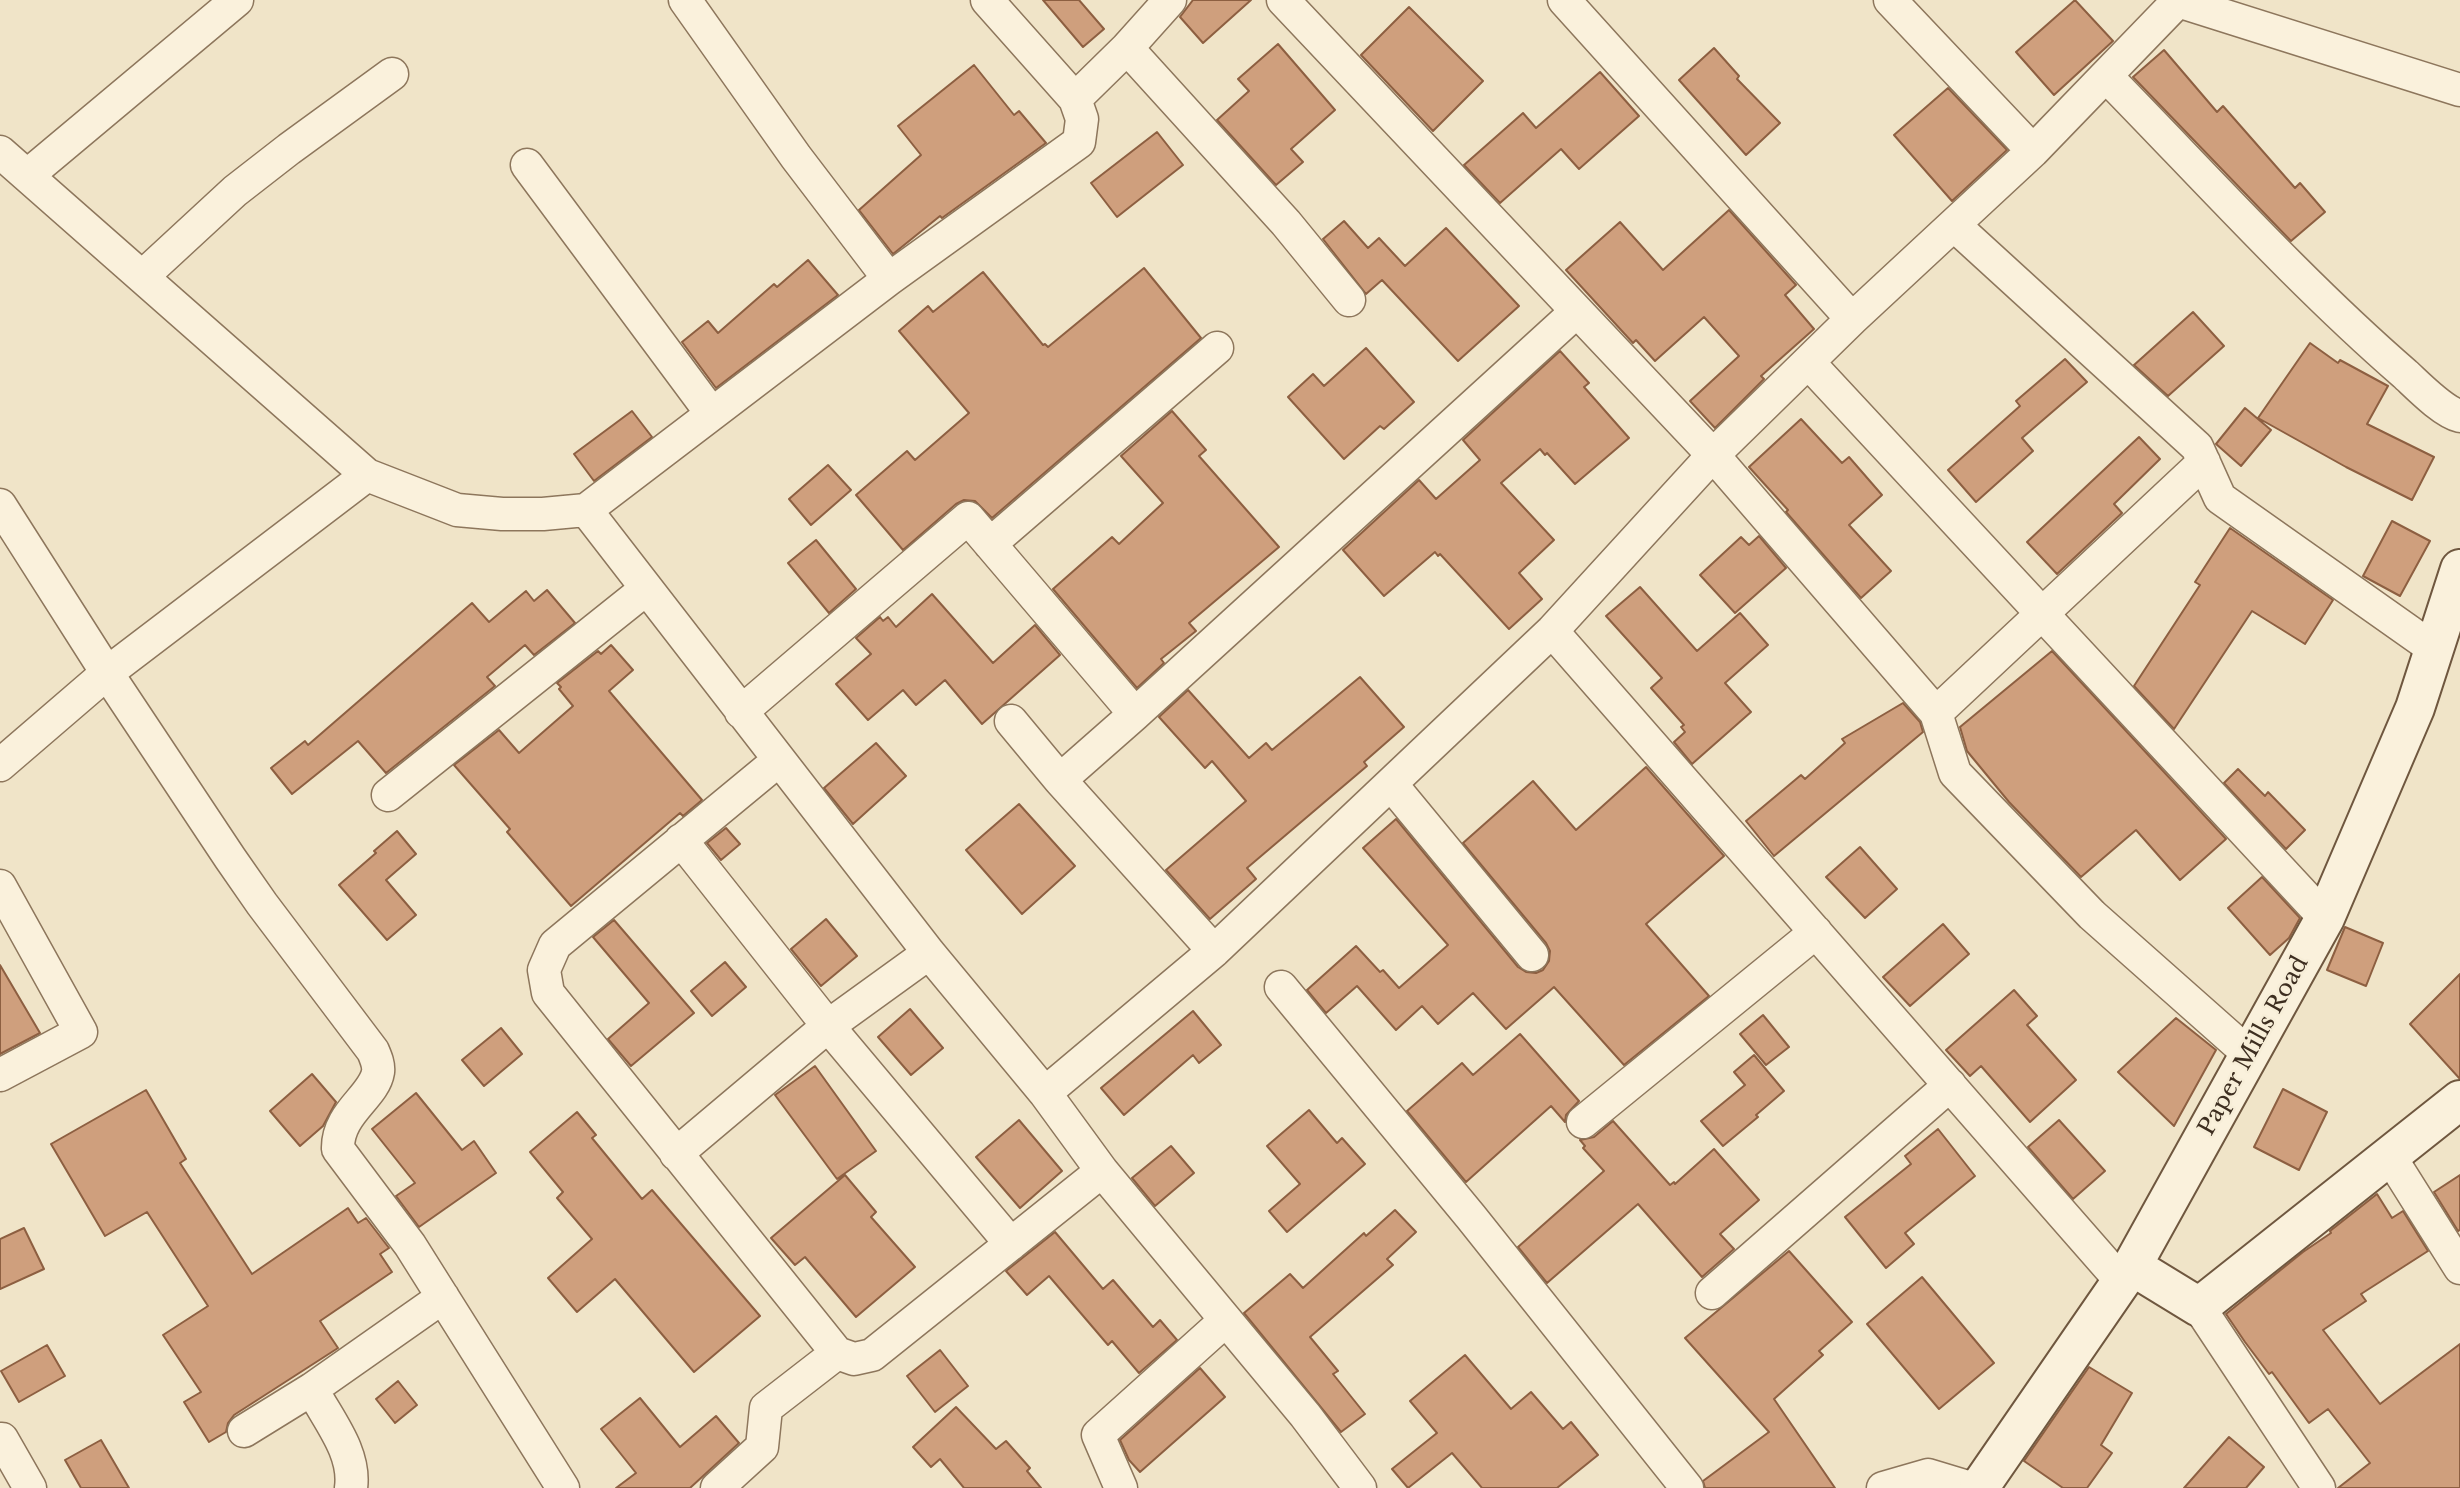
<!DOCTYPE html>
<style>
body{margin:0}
canvas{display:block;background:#f0e4c8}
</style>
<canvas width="2460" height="1488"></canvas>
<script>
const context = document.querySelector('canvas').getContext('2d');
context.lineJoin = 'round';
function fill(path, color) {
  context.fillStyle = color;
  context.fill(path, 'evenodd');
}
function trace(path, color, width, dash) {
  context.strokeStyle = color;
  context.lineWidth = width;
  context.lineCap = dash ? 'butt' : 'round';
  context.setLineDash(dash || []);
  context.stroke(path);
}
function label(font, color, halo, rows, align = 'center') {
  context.font = font + ' "Libre Baskerville",serif';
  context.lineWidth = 5;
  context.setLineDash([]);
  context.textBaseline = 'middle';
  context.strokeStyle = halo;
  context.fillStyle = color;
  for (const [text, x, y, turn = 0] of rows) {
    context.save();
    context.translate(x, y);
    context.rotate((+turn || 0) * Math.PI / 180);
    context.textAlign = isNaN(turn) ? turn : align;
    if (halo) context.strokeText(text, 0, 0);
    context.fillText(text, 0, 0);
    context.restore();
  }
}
const building = new Path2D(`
 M1043 0H1079L1104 29 1083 47Z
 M1193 0H1251L1203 43 1180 17Z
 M2075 0 2113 41 2054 95 2016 52Z
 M1409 7 1483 81 1433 131 1361 55Z
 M1278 44 1335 110 1291 149 1303 162 1276 185 1217 120 1249 91 1238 79Z
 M1714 48 1739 76 1737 79 1780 123 1746 155 1679 80Z
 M2164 50 2217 112 2223 106 2295 188 2300 183 2325 212 2291 241 2133 77Z
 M974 65 1014 115 1019 111 1046 143 942 218 940 216 893 254 859 210 921 155 898 126Z
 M1600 72 1639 116 1579 169 1561 149 1500 203 1464 165 1523 113 1536 128Z
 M1948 88 2007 150 1952 201 1894 135Z
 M1157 132 1183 165 1117 217 1091 183Z
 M1729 210 1796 285 1785 295 1814 329 1761 376 1764 379 1715 428 1690 401 1739 356 1704 317 1655 361 1636 340 1633 343 1566 270 1620 222 1663 270Z
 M1344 221 1368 248 1379 238 1405 266 1446 228 1519 306 1458 361 1382 280 1366 294 1323 239Z
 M808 260 838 295 716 388 682 342 708 321 718 333 774 284 777 287Z
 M1144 268 1201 338 992 518 975 501 964 500 956 504 903 550 856 495 907 451 915 460 969 413 899 331 928 306 933 312 983 272 1043 345 1045 344 1048 347Z
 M2193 312 2224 346 2168 396 2134 365Z
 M2310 343 2338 363 2340 360 2388 386 2367 424 2434 457 2412 500 2346 467 2258 418Z
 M1366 348 1414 402 1384 429 1380 426 1344 459 1288 397 1313 374 1324 386Z
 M1560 351 1589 383 1584 387 1629 438 1575 484 1547 453 1545 455 1540 449 1501 483 1554 540 1519 573 1542 599 1509 629 1440 554 1438 556 1435 552 1384 596 1343 550 1419 480 1436 499 1480 460 1463 440Z
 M2065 359 2087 382 2022 438 2033 451 1976 502 1948 470 2020 406 2016 401Z
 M2245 408 2271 430 2241 466 2216 444Z
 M632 411 652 437 594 481 574 454Z
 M1172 411 1206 450 1199 456 1279 547 1189 623 1196 631 1161 659 1164 663 1137 688 1053 589 1112 537 1119 544 1163 503 1121 456Z
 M1801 419 1842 463 1849 457 1882 495 1849 525 1891 571 1861 598 1786 512 1788 510 1749 467Z
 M2139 437 2160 459 2114 504 2122 513 2057 574 2027 542Z
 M828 465 851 490 811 525 789 499Z
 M2392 521 2430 541 2400 596 2363 576Z
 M2230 528 2333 600 2305 644 2252 611 2174 729 2134 686 2200 585 2195 582Z
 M1759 536 1786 568 1735 613 1700 575 1741 537 1749 545Z
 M816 540 856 589 829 613 788 563Z
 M1640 587 1697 651 1740 613 1768 645 1725 683 1751 712 1692 764 1674 742 1685 732 1681 727 1684 725 1651 688 1662 678 1606 616Z
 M547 590 575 623 534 655 525 645 487 677 495 686 386 773 358 741 292 794 271 768 305 741 308 745 472 603 489 622 526 591 534 601Z
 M932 594 993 663 1035 625 1060 655 982 724 945 680 916 705 903 690 868 720 836 684 871 654 856 638 880 617 883 621 888 617 896 627Z
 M611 645 633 670 609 691 702 800 683 816 680 813 571 906 507 832 510 829 454 765 499 730 519 753 573 706 559 689 561 687 557 683 598 651 601 654Z
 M2052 651 2226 839 2180 880 2136 830 2081 877 2009 802 1967 751 1960 727Z
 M1360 677 1404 727 1364 762 1367 766 1247 868 1256 879 1210 919 1166 870 1246 801 1212 761 1205 768 1159 717 1188 690 1249 758 1266 743 1272 750Z
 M1903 703 1920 722 1923 732 1774 856 1746 821 1801 775 1805 779 1845 743 1842 739Z
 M876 743 906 776 853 824 824 788Z
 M1646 767 1724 856 1646 924 1709 996 1624 1065 1554 987 1506 1029 1473 993 1438 1024 1422 1006 1396 1030 1357 986 1326 1013 1307 990 1356 946 1380 972 1383 970 1399 988 1448 945 1363 848 1396 819 1518 967 1526 972 1536 973 1543 970 1549 961 1550 951 1546 943 1463 843 1533 781 1576 830Z
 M2238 769 2265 796 2268 792 2305 830 2286 849 2224 783Z
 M1019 804 1075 866 1022 914 966 850Z
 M726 828 740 844 721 860 707 843Z
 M397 831 416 854 386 880 416 915 387 940 339 885 376 853 374 851Z
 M1860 847 1897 889 1865 918 1826 877Z
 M2262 877 2300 918 2289 938 2270 955 2228 908Z
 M826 919 857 956 821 986 791 949Z
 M614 920 694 1013 631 1066 608 1039 649 1003 593 937Z
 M1943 924 1969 954 1910 1006 1883 977Z
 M2345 927 2383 943 2366 986 2327 970Z
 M725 962 746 987 712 1016 691 991Z
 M0 965 40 1033 0 1054Z
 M2460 974V1079L2410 1024Z
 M2014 990 2037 1016 2027 1025 2076 1080 2030 1122 1981 1066 1970 1076 1946 1050Z
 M910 1009 943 1048 911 1075 878 1037Z
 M1193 1011 1221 1045 1199 1063 1193 1055 1124 1115 1101 1088Z
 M1763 1015 1789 1047 1766 1065 1740 1034Z
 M2176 1018 2216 1050 2174 1126 2118 1072Z
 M501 1028 522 1054 484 1086 462 1060Z
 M1520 1034 1579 1101 1566 1115 1565 1122 1551 1106 1466 1182 1407 1111 1462 1063 1473 1075Z
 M1754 1055 1784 1091 1756 1115 1758 1117 1723 1146 1701 1121 1745 1085 1734 1072Z
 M815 1066 876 1151 837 1179 775 1095Z
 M312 1074 336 1102 323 1126 300 1146 270 1111Z
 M2283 1089 2327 1112 2299 1170 2254 1147Z
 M146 1090 186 1159 180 1163 252 1274 348 1208 358 1223 366 1218 389 1248 380 1254 392 1272 320 1321 338 1348 234 1415 228 1423 226 1432 209 1442 184 1402 201 1392 163 1335 208 1306 147 1212 105 1236 51 1144Z
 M416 1093 462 1150 474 1141 496 1173 419 1227 396 1196 415 1183 372 1129Z
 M1309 1110 1337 1143 1342 1138 1365 1164 1287 1232 1269 1211 1300 1184 1267 1146Z
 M577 1112 596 1135 592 1138 642 1199 652 1190 760 1316 694 1372 615 1279 577 1312 548 1278 592 1239 557 1198 563 1192 530 1152Z
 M1019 1120 1062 1171 1020 1208 976 1157Z
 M2059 1120 2105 1171 2073 1199 2028 1147Z
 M1613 1121 1670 1185 1674 1182 1675 1184 1714 1149 1759 1200 1720 1234 1734 1249 1702 1277 1638 1204 1547 1283 1518 1247 1604 1171 1583 1148 1585 1146 1580 1140 1594 1137Z
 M1938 1129 1975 1176 1905 1233 1914 1244 1886 1268 1845 1217 1911 1164 1905 1156Z
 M1171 1146 1194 1173 1155 1206 1132 1178Z
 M845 1175 876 1212 871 1217 915 1267 856 1317 805 1257 795 1265 771 1238Z
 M2460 1175V1230L2458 1231 2434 1192Z
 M2377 1194 2392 1218 2403 1211 2428 1251 2361 1294 2366 1301 2323 1330 2380 1404 2460 1344V1488H2338L2370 1463 2328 1409 2309 1423 2272 1372 2269 1374 2245 1342 2226 1314 2303 1252 2331 1233 2330 1231Z
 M1395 1210 1416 1232 1387 1259 1393 1265 1310 1337 1338 1371 1333 1374 1365 1414 1341 1432 1244 1313 1290 1274 1303 1288 1364 1233 1366 1236Z
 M24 1228 44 1269 0 1289V1239Z
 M1055 1232 1103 1289 1113 1280 1153 1327 1160 1320 1177 1340 1139 1373 1112 1341 1108 1345 1049 1276 1027 1295 1006 1271Z
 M1789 1251 1852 1322 1819 1351 1823 1355 1774 1399 1835 1488H1705L1703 1481 1769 1432 1685 1338Z
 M1922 1277 1994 1363 1939 1409 1867 1324Z
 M47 1345 65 1376 19 1402 1 1371Z
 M940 1350 968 1386 935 1412 907 1376Z
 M1465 1355 1511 1409 1531 1392 1563 1429 1571 1422 1598 1455 1557 1488H1482L1452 1453 1408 1488 1392 1469 1437 1433 1410 1401Z
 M2089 1367 2132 1393 2101 1445 2112 1453 2087 1488H2063L2024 1461Z
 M1200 1368 1225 1397 1140 1472 1129 1460 1120 1440Z
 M398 1381 417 1405 395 1423 376 1399Z
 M640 1398 680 1447 716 1416 739 1443 690 1488H616L636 1473 601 1429Z
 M956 1407 996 1449 1006 1441 1030 1468 1027 1471 1041 1488H964L940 1459 931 1467 913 1447Z
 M2229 1437 2264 1467 2246 1488H2184Z
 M101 1440 129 1488H81L65 1460Z`);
const street = new Path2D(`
 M685 0 796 157 889 279 1079 142 1082 119 1075 99 987 0
 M1283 0 1713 455 1936 713 1955 773 2092 915 2250 1055
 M1564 0 1852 319 2033 151 2178 1 2460 90
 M1890 0 2033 151
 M1127 48 1286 223 1349 300
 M2106 76C2204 176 2299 282 2405 374 2418 386 2443 412 2460 416
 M1075 99 1127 48 1170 0
 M0 152 367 475 457 510 502 514H543L586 510 929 953 1045 1093 1214 951 1552 631 1713 455 1852 319
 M527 165 712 414
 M28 175 237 0
 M1954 225 2197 447 2220 498 2434 649
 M143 276 235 191 289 149 392 74
 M1808 362 2325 918
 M0 505 107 673 230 858 262 904 373 1051C376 1058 379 1065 378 1072 374 1097 337 1113 338 1149L410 1245 563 1488
 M586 510 889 279
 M990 544 1217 348
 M1552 631 2121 1281
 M741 712 968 518 1135 714 1060 780 1214 951
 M1936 713 2204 462
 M1135 714 1577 311
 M1011 721 1060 780
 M779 760 555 945 544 970 548 993 837 1353 854 1359 872 1355 1102 1171
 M0 765 107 673 367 475
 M1391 784 1532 955
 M388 795 646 589
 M681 840 828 1026 1011 1244
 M0 886 81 1032 0 1075
 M1281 987 1471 1217 1687 1488
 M1045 1093 1102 1171 1305 1415 1360 1488
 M1583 1122 1816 932
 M676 1154 828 1026 929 953
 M2389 1155 2460 1268
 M1712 1293 1950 1085
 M2199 1307 2319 1488
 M312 1389C328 1420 356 1452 351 1488
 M244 1431 312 1389 443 1297
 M2 1439 30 1488
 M717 1488 762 1447 766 1408 837 1353
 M1121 1488 1098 1435 1226 1320
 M1883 1488 1928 1475 1971 1488`);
const secondary = new Path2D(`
 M2132 1266 2199 1307 2460 1100
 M1979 1488 2132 1266 2325 918 2415 708 2460 569`);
const streetNames = [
 ["Paper Mills Road",2254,1046,-61]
];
fill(building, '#cf9f7d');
trace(building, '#8d5f41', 2);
trace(street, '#8d765c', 35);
trace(secondary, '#6f573f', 42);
trace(street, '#faf1dc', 32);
trace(secondary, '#faf1dc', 38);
label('23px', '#3d2e20', '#f7eed8', streetNames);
</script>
